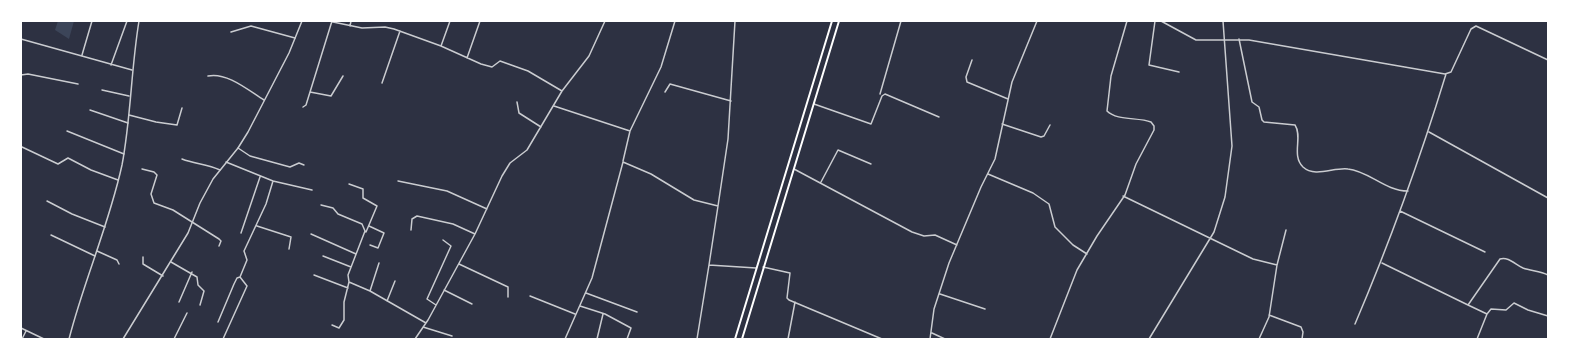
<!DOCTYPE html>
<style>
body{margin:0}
#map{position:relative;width:1569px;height:360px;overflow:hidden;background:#2d3142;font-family:"Open Sans",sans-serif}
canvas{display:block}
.frame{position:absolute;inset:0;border:22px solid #fff;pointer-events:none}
</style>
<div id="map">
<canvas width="1569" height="360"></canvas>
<div class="frame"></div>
</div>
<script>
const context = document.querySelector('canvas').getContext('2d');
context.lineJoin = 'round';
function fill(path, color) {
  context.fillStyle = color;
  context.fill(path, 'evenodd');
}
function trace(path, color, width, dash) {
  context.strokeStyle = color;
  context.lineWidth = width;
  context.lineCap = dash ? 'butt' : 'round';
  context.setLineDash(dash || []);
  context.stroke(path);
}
const green = new Path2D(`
 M58 21H74L69 39 55 30Z`);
const minor = new Path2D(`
 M1155 21 1149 65 1179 72
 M1161 21 1196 40H1249L1445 74 1451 72 1471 29 1476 26 1548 60
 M333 22 362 28 385 27 394 29 441 46 481 64 492 67 500 61 528 71 562 91
 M350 26 351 21
 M231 32 251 26 295 38
 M21 39 132 70
 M1239 39 1252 102 1259 107 1262 120 1264 122 1295 125C1303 137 1291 155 1303 167 1315 178 1334 167 1348 169 1369 171 1385 191 1408 191
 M441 46 450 21
 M82 55 92 21
 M467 58 480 21
 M972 60 966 77 967 82 1008 99
 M111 65 127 21
 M21 75 28 74 78 84
 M208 76C227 72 248 90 264 100
 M382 83 400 31
 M102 90 129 96
 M310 92 331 96 343 76
 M665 92 670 84 731 101
 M880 94 901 21
 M517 102 519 113 541 127
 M814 104 871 124 882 96 885 94 939 117
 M554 106 630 131
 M303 107 306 105 332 21
 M90 110 128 123
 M129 115 156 122 177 125 182 108
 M1002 124 1041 137 1044 136 1050 125
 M67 131 124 154
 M1429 132 1548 198
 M22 147 58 164 68 158 91 170 118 180
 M238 148 250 156 290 167 299 163 304 165
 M182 159C195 164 207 164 220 170
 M623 161 630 131 661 67 675 21
 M142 169 154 172 157 175 151 194 154 203 173 210 219 239 221 241 219 246
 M794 169 912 232 924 236 935 235 957 245
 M988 174 1033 193 1049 204 1055 227 1073 245 1087 254
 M273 181 312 190
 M398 181 447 191 487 209
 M821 182 838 150 871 164
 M349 184 363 189V198L377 206 366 232
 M1123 196 1253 259 1277 265 1269 317 1259 339
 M47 201 72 214 105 227
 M321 205 333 208 338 214 362 224 365 231 348 275 349 282 370 291 426 323
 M718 206 728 139 735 21
 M1400 211 1485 252
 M257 226 291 237 289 249
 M369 226 384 233 378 248 370 245
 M411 230 412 219 417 216 453 224 475 234
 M241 233 260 177
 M311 234 356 254
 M51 235 95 256
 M97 251 117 260 119 264
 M323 256 351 267
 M143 257V264L163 276
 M171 262 197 277 198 285 204 291 200 305
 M1382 263 1468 305
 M459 264 508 287V297
 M1277 265 1286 230
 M763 267 790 273 787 298 789 300 882 339
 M314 275 348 288
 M444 290 472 304
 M370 291 379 263
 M586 293 637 312
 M940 294 985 309
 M530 296 575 314
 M387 301 395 281
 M179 302 192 272
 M436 305 427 299 451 246 443 240
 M580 306 605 314 631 328 627 339
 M1487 314 1491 309 1506 310 1514 303 1528 310 1548 316
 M1269 315 1301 327 1303 332 1302 339
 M218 322 234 284 237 278 240 277
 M1355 324C1390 242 1420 159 1446 74
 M332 325 339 328 344 320V302L349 282
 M423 327 452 336
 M21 328 44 339
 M932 333 945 339
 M22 339 26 331
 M174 339 187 313
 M223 339 247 286 240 277 247 260 244 251 266 204 273 181 226 162
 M415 339 428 320 475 234 502 176 510 163 527 150 562 91 589 56 605 21
 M565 339 592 278 623 162 651 174 694 200 718 206 709 265 756 268
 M597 339 603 314
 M697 339 709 265
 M788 339 795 302
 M930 339 934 309 949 263 981 187 995 159 1012 82 1037 21
 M1050 339 1077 270 1097 236 1125 195 1136 164 1154 130V126L1151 122C1138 117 1117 121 1107 111L1111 76 1127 21
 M1149 339 1214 232 1225 197 1232 146 1223 21
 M1477 339 1487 314 1468 305 1500 259C1508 256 1516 265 1523 268 1531 271 1540 271 1548 275`);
const tertiary = new Path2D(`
 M69 339C84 280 109 225 122 165 131 118 131 69 139 21
 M123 339 188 233 200 203 213 179 238 148 248 132 289 53 302 21`);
const trunk = new Path2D(`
 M735 339 832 21
 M742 339 839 21`);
fill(green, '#3c4559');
trace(minor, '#caccd0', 1.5);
trace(tertiary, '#caccd0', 1.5);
trace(trunk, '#fff', 2);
</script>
